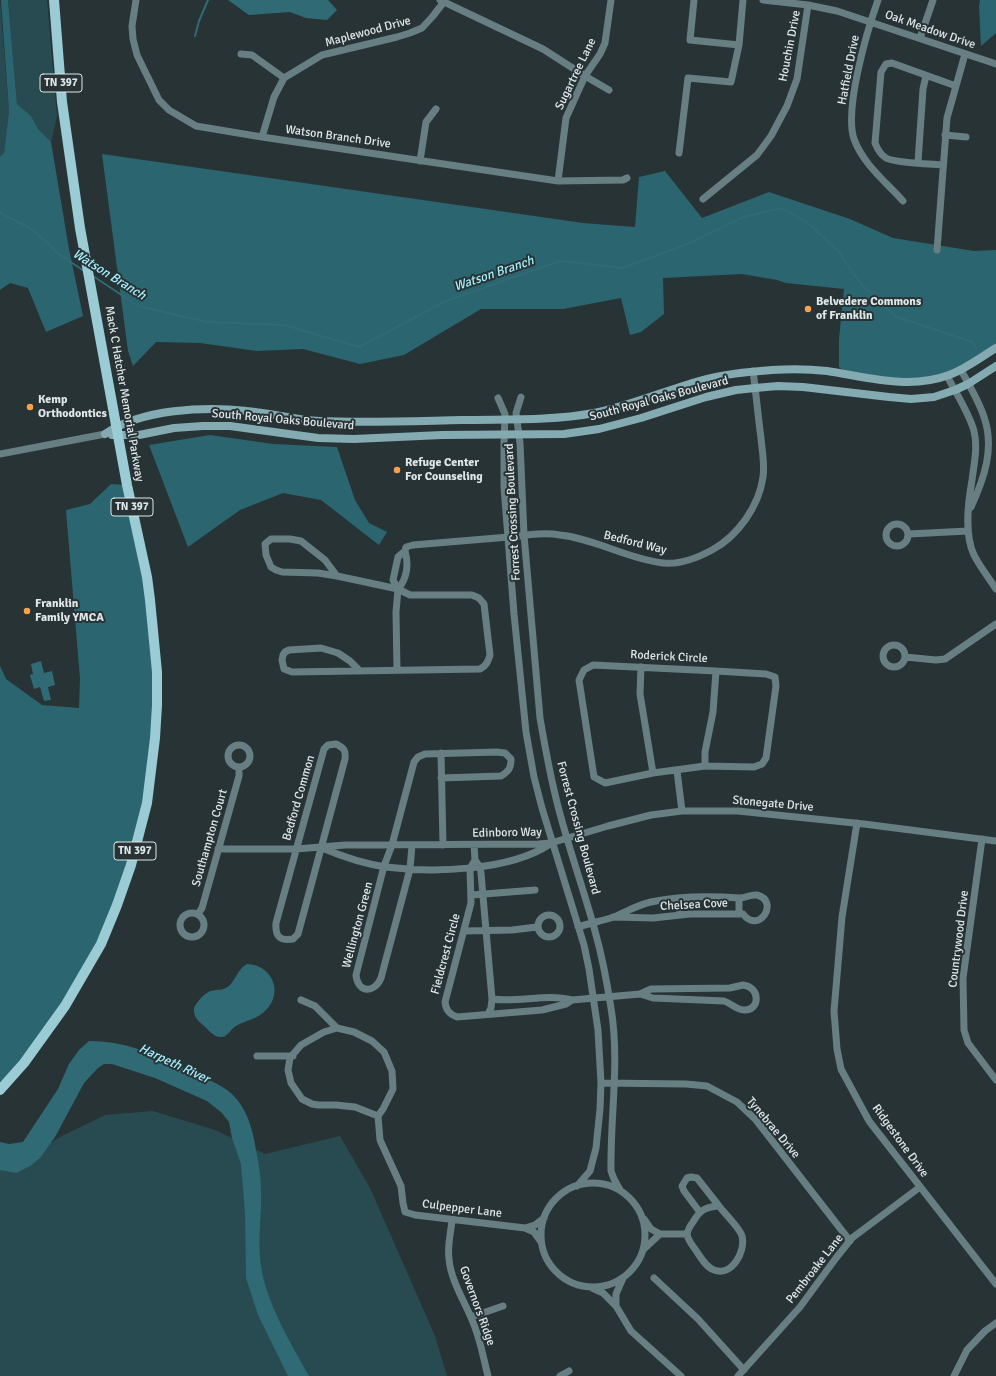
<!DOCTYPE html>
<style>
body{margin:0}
canvas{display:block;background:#273335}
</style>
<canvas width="996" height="1376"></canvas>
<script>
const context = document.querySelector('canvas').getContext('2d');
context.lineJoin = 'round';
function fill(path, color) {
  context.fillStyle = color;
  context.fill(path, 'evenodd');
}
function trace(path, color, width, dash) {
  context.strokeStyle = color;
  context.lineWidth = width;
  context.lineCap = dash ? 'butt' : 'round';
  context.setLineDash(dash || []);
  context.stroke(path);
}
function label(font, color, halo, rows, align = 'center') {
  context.font = font + ' Signika,sans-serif';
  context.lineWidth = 4;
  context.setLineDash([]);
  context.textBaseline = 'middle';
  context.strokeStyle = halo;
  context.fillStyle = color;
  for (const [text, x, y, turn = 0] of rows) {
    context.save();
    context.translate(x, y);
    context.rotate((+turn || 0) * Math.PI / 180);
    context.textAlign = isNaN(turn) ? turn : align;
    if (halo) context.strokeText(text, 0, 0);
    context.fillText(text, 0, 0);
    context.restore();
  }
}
const green = new Path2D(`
 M0 0 9 111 4 153 0 156Z
 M8 0H47L57 116 51 142 37 129 31 116 17 104Z
 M153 1111 215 1130 265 1154 340 1136 370 1188 435 1336 447 1376H0V1169H10L60 1137 105 1115Z`);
const forest = new Path2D(`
 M1 0H8L17 104 31 116 38 129 51 142 69 249 83 316 46 332 28 288 10 283 0 290V156L4 153 9 111Z
 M980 0H996V33L981 46 979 6Z
 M102 154 583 223 635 227 639 177 665 171 702 218 769 192 850 219 893 238 974 251 996 250V348L961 370 929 381 849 375 839 367V339L844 289 786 283 777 280 742 274 663 278 664 314 641 332 630 335 621 298 563 309H481L404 355 360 364 303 349 257 351 200 343 156 342 133 366 128 351Z
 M210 435 273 444 337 447 355 500 369 523 387 532 379 545 321 500 283 493 240 510 188 547 149 445Z
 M111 484 127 485 153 624 152 768 117 905 65 1006 0 1090V666L6 679 42 705 79 708 80 679 66 510 90 504Z`);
const water = new Path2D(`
 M228 0H328L337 10 327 20 306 18 290 12 249 15Z
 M41 661 44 673 52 671 55 685 48 687 51 700 44 701 40 687 34 689 30 675 33 674 31 664Z
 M247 964C272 965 284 992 266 1010 258 1019 246 1020 236 1026 231 1029 227 1037 222 1037 214 1038 209 1030 204 1026 198 1021 193 1016 194 1008 196 1003 205 992 211 991 218 989 223 991 229 986 236 979 238 969 247 964Z
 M89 1041C123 1041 154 1053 184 1068 198 1075 214 1081 227 1090 243 1102 250 1120 254 1139 257 1156 261 1173 261 1190 262 1215 257 1241 261 1266 266 1302 291 1344 309 1376H288L258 1315 246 1278 245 1213 241 1164 232 1138 229 1122 222 1113 207 1101 155 1078 112 1064H104L98 1068 84 1083 55 1137 40 1158 30 1166 16 1173 0 1170V1142L9 1144 23 1142 58 1089 69 1064 79 1050Z`);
const stream = new Path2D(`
 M195 36 199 21 208 0
 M0 213 30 228 49 244 56 252 84 271
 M93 276 138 306 207 322 284 325 359 347 446 301 560 261 623 268 690 243 743 217 782 208 808 223 838 251 861 284 897 317 972 342 976 346`);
const minor = new Path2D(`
 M136 0 132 26 133 39 137 55 159 100 169 110 196 126 262 137 558 181 623 180 627 178
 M440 0 543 49 585 76 609 90
 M694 0 690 40 739 45
 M763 0 808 5 837 11 996 64
 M878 0C867 31 844 109 854 139 863 164 886 182 903 201
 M920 38 933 0
 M241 54 252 55 284 78
 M945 135 966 137
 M262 137 274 97 284 78 322 55 397 37 410 33 422 28 433 16 443 3
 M679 153 688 78 731 82 739 45 743 0
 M420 161 426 122 436 109
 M918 162 923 89 926 76
 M943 165C931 164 895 163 886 158 881 155 877 148 875 143L881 72 886 64 892 63 956 86
 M558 181 566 118 585 76 600 54 605 43 611 0
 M703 199 757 155 771 136 787 106 797 79 808 5
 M937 250 947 118 965 54
 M961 370C969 385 979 401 984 417 995 448 984 479 971 507
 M947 376C956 393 969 413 974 431 978 447 974 464 972 480 968 503 964 534 974 555 980 567 989 578 996 589
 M521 397 516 413 520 443 524 535 540 718C546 753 552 787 562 821 572 858 585 894 595 931 602 956 607 982 611 1008 620 1062 610 1116 611 1171L614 1179 620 1190
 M498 398 505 414 504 444V487L514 614 526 732 534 777 542 808 584 945 589 969 598 1030 601 1083 600 1109 596 1148 590 1171 577 1186
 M0 454 105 434
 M886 535a11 11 0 1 1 22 0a11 11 0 1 1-22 0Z
 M909 534 968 531
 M337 576 325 560 301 541 290 539H271L265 544 266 555 271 567 276 570 282 572 318 573 337 576 398 589 410 595H472L479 598 484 604 490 655C488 662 486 666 480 669L292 672 284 669 282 660 283 655 285 652 289 650 321 648 338 653 350 661 360 671
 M398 589 393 580 398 557 405 551 406 547 413 545 509 537C526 535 544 532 560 535 596 539 628 559 663 563 679 565 699 557 712 550 738 536 759 506 763 477 765 464 762 451 761 438 758 416 756 393 753 371
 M398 589C407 579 409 564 405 551
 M883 656a11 11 0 1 1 22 0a11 11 0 1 1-22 0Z
 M905 657 936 660 945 659 996 624
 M593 665 716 671 766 674 775 677 776 686 766 758 762 764 754 767 705 766 653 773 605 783 594 777 579 680 584 670Z
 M641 667 640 694 653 773
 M397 670 396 612 398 589
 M336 744C344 748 346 750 345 759L298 934 293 939C280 941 275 937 276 923L324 749 328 745Z
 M228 756a11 11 0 1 1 22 0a11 11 0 1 1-22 0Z
 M441 753 443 845
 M705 766V752L713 712 716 671
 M677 771 682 811
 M857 823 842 917 834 1011 837 1049 841 1069 869 1121 996 1284
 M982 839 963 978 964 1030 968 1043 996 1080
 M412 845 410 869 381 978C374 994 358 993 356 975L384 866 392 845 414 762 418 757 425 754 497 752 505 753 511 759C511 768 509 771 501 776L441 778
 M474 845 475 860
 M322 848C341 856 365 864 386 867 433 873 510 871 550 844
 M218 849H296L345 845 538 844 551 843 608 826 651 815 682 811H738L864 824 996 841
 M472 895 535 890
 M678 898 680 915
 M180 925a12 12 0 1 1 24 0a12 12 0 1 1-24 0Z
 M198 914 202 908 239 776V767
 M739 914V898
 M538 926a11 11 0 1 1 22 0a11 11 0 1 1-22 0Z
 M578 927C590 923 602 921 614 917 626 912 637 905 651 902 680 896 710 896 739 898 747 898 750 894 757 895 780 901 759 935 743 914H690L653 918 613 917
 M464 931 512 930 537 927
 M743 985C761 987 760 1011 744 1010 736 1010 731 1003 724 1001L653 998 640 994 651 989 730 988Z
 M301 1000 315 1006 337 1028
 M572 1000 640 994
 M488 1014 491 1008 492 999 481 873 480 867 475 860 470 868 471 903 445 1002C446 1010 449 1014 457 1017L542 1010 566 1004 572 1000C546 993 519 1003 492 999
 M257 1056H293
 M601 1083 686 1084 707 1086 737 1102 756 1120 850 1241
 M378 1116 355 1107 336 1105H318L312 1104 302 1099 291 1083 288 1070 290 1058 301 1045 324 1032 337 1028 354 1032 372 1041 384 1052 392 1071 393 1089 383 1109 378 1116 380 1140 401 1186 403 1203 405 1212 415 1215 525 1228
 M541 1235a52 52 0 1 1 104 0a52 52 0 1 1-104 0Z
 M699 1211 684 1191 682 1186 687 1178 691 1177 697 1178 719 1206
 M644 1219 651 1229 660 1234 644 1249
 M452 1220C451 1232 447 1247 449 1259 451 1281 464 1300 472 1320 480 1337 483 1357 488 1376
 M660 1234H687C688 1241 693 1246 697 1252 701 1258 707 1268 714 1270 732 1277 746 1251 742 1236 740 1228 724 1213 719 1206 705 1207 700 1210 693 1222 690 1226 688 1229 687 1234
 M541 1242 534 1232 525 1228 535 1225 544 1218
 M654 1278 698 1319 744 1370
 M592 1288 603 1293 616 1306V1294L623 1278
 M616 1306 631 1331 681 1376
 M471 1317 503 1306
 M560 1376 569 1371
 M738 1376 800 1307 836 1258 852 1238 920 1187
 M954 1376 967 1350 985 1331 996 1323`);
const secondary = new Path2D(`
 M105 434C141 409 205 406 247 411 271 413 295 420 320 421 367 423 415 421 462 420 506 419 551 421 594 413 630 406 664 391 699 381 723 374 747 372 772 370 790 369 809 369 827 371 867 377 909 390 949 375 966 369 981 357 996 348
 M112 435H139L174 428 203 426H230L318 438 354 439 442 435 564 434 599 429 641 418 706 397 736 390 755 388 778 386 803 387 889 397 911 399 934 397 955 390 968 384 996 366`);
const primary = new Path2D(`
 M0 1090 24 1063 65 1006 101 944 117 905 131 865 147 803 155 738 157 705V672L150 600 147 577 127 485 80 228 62 102 54 0`);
const markers = [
 [808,309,4,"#f9a04c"],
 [30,407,4,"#f9a04c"],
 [397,470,4,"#f9a04c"],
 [27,611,4,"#f9a04c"]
];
const shields = [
 [61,83,42],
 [132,507,42],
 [135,851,42]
];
const shieldNames = [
 ["TN 397",61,83],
 ["TN 397",132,507],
 ["TN 397",135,851]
];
const streetNames = [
 ["Oak Meadow Drive",930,30,19],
 ["Maplewood Drive",368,32,-15],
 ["Houchin Drive",790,46,-79],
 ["Hatfield Drive",849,70,-79],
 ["Sugartree Lane",576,74,-64],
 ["Watson Branch Drive",338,137,8],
 ["Mack C Hatcher Memorial Parkway",124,394,80],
 ["South Royal Oaks Boulevard",659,399,-15],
 ["South Royal Oaks Boulevard",283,420,5],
 ["Forrest Crossing Boulevard",513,512,-93],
 ["Bedford Way",635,543,14],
 ["Roderick Circle",669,657,3],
 ["Bedford Common",299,798,-74],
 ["Stonegate Drive",773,804,5],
 ["Forrest Crossing Boulevard",578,828,75],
 ["Edinboro Way",507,833,-1],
 ["Southampton Court",210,838,-74],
 ["Chelsea Cove",694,905,-3],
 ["Wellington Green",358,925,-75],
 ["Countrywood Drive",959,939,-83],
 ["Fieldcrest Circle",446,954,-75],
 ["Tynebrae Drive",773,1128,50],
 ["Ridgestone Drive",900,1141,54],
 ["Culpepper Lane",462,1209,7],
 ["Pembroake Lane",815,1269,-52],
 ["Governors Ridge",477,1306,70]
];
const poiNames = [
 ["Belvedere Commons",816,302],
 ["of Franklin",816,316],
 ["Kemp",38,400],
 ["Orthodontics",38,414],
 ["Refuge Center",405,463],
 ["For Counseling",405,477],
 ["Franklin",35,604],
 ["Family YMCA",35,618]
];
const waterNames = [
 ["Watson Branch",494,274,-19],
 ["Watson Branch",109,275,32],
 ["Harpeth River",174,1064,25]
];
fill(green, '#284b51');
fill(forest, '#2b656f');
fill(water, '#306a75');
trace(stream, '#306a75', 2);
trace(minor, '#677e83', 7);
trace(secondary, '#84aab2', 8);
trace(primary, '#9bccd6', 10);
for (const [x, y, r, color] of markers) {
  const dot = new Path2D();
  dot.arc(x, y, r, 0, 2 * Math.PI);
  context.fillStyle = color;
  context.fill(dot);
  trace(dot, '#273335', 1.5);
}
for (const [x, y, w] of shields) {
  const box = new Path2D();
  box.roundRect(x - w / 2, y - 9, w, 18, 3);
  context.fillStyle = '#273335';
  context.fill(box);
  trace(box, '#e0e7e9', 1);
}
label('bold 11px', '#e0e7e9', null, shieldNames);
label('12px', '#e0e7e9', '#273335', streetNames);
label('bold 12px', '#e0e7e9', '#273335', poiNames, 'left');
label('italic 13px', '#a5eefc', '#273335', waterNames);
</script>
